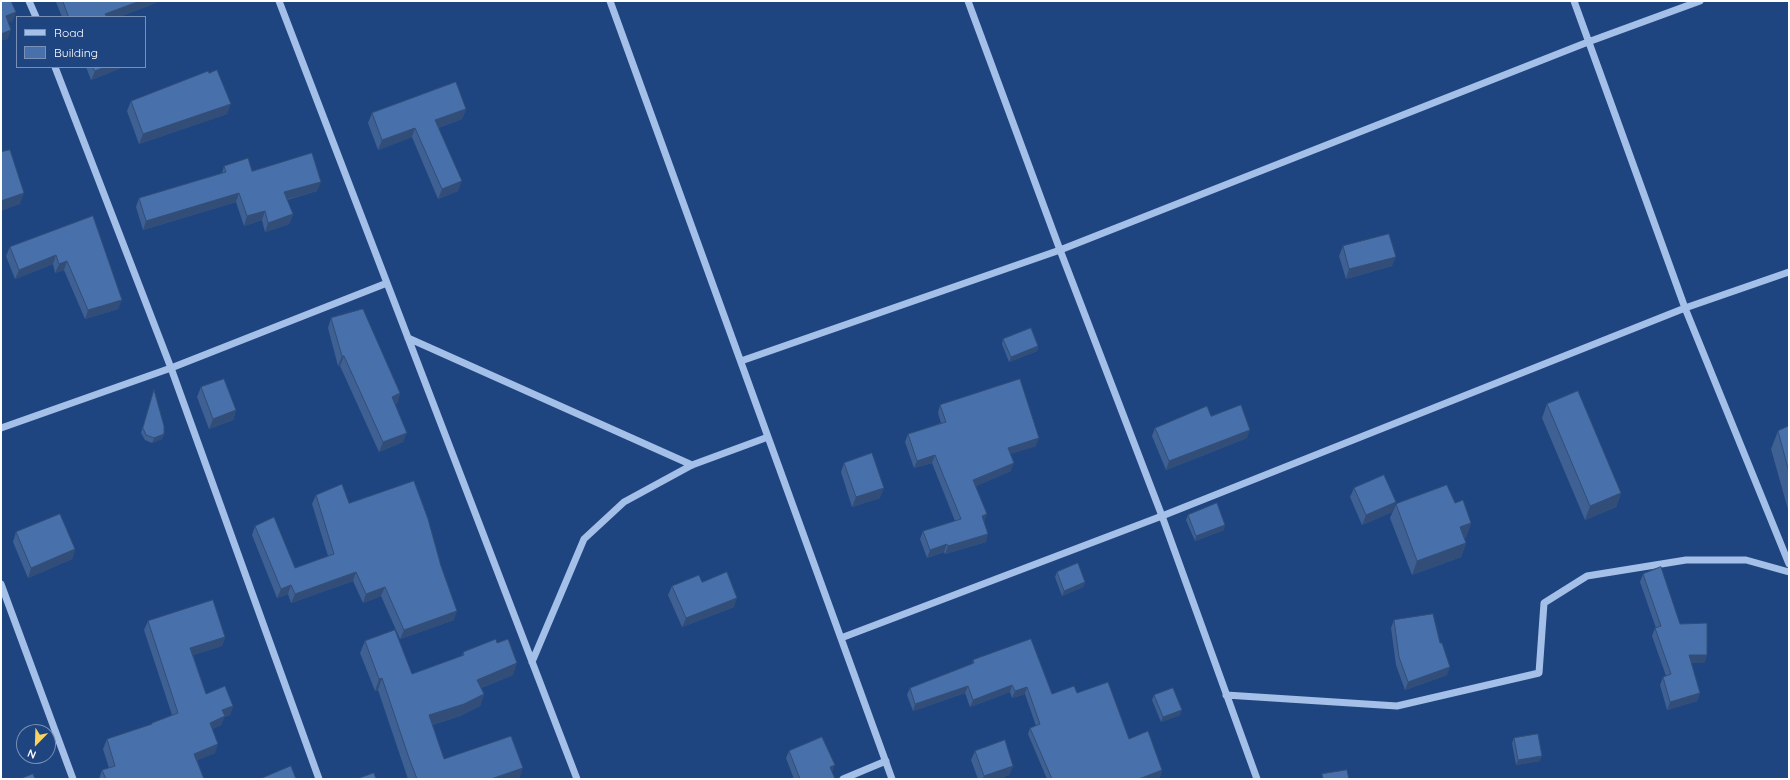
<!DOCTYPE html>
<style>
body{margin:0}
#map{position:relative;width:1790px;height:780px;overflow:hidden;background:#1f4581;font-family:Quicksand,sans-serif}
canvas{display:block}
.frame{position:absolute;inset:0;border:2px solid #fff;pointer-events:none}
.legend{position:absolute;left:16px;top:16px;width:130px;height:52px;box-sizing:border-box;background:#1f4581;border:1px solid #798fb3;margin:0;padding:5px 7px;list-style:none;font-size:12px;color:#fff}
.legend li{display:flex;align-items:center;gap:8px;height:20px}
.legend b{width:20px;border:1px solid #798fb3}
.north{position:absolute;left:16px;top:724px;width:40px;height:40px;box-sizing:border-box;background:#1f4581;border:1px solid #798fb3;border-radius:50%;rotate:203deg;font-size:11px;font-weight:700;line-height:16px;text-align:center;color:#fff}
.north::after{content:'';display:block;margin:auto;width:14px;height:18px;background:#f7d365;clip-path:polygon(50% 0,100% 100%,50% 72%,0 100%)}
</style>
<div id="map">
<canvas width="1790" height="780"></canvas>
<div class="frame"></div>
<ul class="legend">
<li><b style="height:5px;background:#a5c0e8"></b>Road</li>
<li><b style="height:11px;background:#4870ab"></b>Building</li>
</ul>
<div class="north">N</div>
</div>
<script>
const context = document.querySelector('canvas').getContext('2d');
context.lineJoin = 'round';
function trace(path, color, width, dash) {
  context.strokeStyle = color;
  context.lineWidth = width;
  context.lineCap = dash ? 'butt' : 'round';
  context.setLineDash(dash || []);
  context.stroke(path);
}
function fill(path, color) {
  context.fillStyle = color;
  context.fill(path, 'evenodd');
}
const minor = new Path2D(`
 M29 1 36 17
 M279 1 577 779
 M610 1 892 779
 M968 1 1060 250 1162 516 1257 779
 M1574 1 1685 308 1789 564
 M55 67 171 368 319 779
 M408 338 692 465
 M741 361 1060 250 1588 42 1700 1
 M1 428 171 368 387 283
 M1 584 73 779
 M841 638 1162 516 1685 308 1789 272
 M532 662 584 539 624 502 692 465 768 437
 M1226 695 1397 706 1539 673 1544 603 1587 576 1686 560H1746L1789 572
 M843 779 886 761`);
const wall = new Path2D(`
 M56 1H157L156 3 119 17H62L56 2Z
 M86 67H121V68L91 80Z
 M209 73 227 114 139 144 127 111 131 101Z
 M466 109 462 119 438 128 458 191 438 199 412 137 378 150 368 123 372 113Z
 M224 166 252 171 317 191 287 200 293 214 289 224 265 232 262 220 244 226 236 202 143 230 136 207 139 198 222 173Z
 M93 216 118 309 85 319 64 270 55 273 53 264 15 279 6 256 10 247Z
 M1343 246 1392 266 1346 279 1339 256Z
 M331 318 400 393 397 403 395 404 403 442 379 452 340 366H338L328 328Z
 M1003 339 1038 346 1037 351 1009 362 1002 344Z
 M201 387 236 410 233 420 209 429 197 397Z
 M154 390 164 434 162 439 152 443 145 440 141 433Z
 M1547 404 1621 493 1616 507 1585 520 1542 418Z
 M940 405 1036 446 1010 454 1011 471 976 486 984 522 986 542 945 554 944 552 927 558 920 539 923 531 955 521 932 463 914 468 905 442 908 434 941 423 938 413Z
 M1211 416 1247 438 1166 470 1152 436 1155 428Z
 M1789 426V513L1771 449 1778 431Z
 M844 463 880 498 852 507 841 472Z
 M1354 488 1392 512 1362 525 1350 497Z
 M316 495 349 503 454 620 400 639 381 596 363 603 353 581 291 603 288 594 277 598 252 535 255 526 295 568 328 556 312 504Z
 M1455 503 1471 523 1466 537 1464 538 1466 543 1461 557 1412 575 1390 518 1396 504Z
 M1188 515 1224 530 1195 541 1186 520Z
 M16 532 75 549 72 559 28 578 13 542Z
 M1057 572 1085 582 1083 587 1062 596 1055 577Z
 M1643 574 1680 624 1707 655 1704 663H1691L1700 693 1697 701 1667 710 1660 685 1663 677 1666 676 1652 636 1655 628H1656L1640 582Z
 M702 582 734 607 682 627 668 595 672 586Z
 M1394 620 1440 643 1447 675 1405 690 1396 665 1391 628Z
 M148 621 225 637 222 646 193 655 206 694 233 706 230 715 224 717 221 725 212 729 215 753 197 760 204 779H99L102 770 109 768 103 749 107 739 151 725 152 723 172 715 144 630Z
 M365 641 412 674 462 656 463 652 513 675 481 688 484 694 480 706 460 716 432 725 444 759 519 779H408L378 690 375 691 360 653Z
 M973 660 1052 694 1077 693 1129 739 1162 770 1160 777 1154 779H1047L1028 734 1030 728 1036 726 1025 694 1012 698 1010 692 970 707 965 693 913 711 907 695 910 688 972 664Z
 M1154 695 1180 715 1161 722 1152 700Z
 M1514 738 1540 761 1516 765 1512 743Z
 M789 751 832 772 835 779H794L786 758Z
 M975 751 1013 766 1009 775 999 779H978L971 760Z`);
const shadedWall = new Path2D(`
 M140 1H157L156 3 119 17H104L105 14Z
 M16 12 13 21 3 25 6 16Z
 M11 30 8 39 1 41V34Z
 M105 67H121V68L91 80 95 71Z
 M231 104 227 114 139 144 143 134Z
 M466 109 462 119 432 130 435 120Z
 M415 128 412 137 378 150 382 140Z
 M462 181 458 191 438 199 442 189Z
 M321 182 317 191 281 201 284 192Z
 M24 193 20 204 1 211V201Z
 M239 193 236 202 143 230 146 221Z
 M265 211 262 220 244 226 247 216Z
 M293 214 289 224 265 232 268 223Z
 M56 255 53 264 15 279 19 270Z
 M1396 257 1392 266 1346 279 1349 269Z
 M67 261 64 270 55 273 59 264Z
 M122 300 118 309 85 319 88 310Z
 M1038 346 1037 351 1009 362 1011 357Z
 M342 356H344L340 366H338Z
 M400 393 397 403 389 407 392 397Z
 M236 410 233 420 209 429 213 419Z
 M1250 430 1247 438 1166 470 1169 461Z
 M407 433 403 442 379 452 383 442Z
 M164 434 162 439 152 443 154 438Z
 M1039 438 1036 446 1005 456 1008 448Z
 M935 455 932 463 914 468 917 461Z
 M1014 463 1011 471 971 488 973 480Z
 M884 488 880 498 852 507 856 497Z
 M1621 493 1616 507 1585 520 1590 506Z
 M1396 502 1392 512 1362 525 1366 515Z
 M987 514 984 522 982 516Z
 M1471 523 1466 537 1455 541 1460 527Z
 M1225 525 1224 530 1195 541 1196 536Z
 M988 534 986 542 945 554 948 546Z
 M1466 543 1461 557 1412 575 1417 561Z
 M947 544 944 552 927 558 930 550Z
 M75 549 72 559 28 578 31 568Z
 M356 572 353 581 291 603 295 594Z
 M1085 582 1083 587 1062 596 1064 591Z
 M291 585 288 594 277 598 281 589Z
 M385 587 381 596 363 603 366 594Z
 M737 598 734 607 682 627 686 618Z
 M457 611 454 620 400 639 404 630Z
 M225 637 222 646 187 657 190 648Z
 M1689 655H1707L1704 663H1686Z
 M517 663 513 675 473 691 477 680Z
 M1450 667 1447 675 1405 690 1408 682Z
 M382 678 378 690 375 691 379 679Z
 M1012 685 1010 692 970 707 973 700Z
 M968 686 965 693 913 711 915 704Z
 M1027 687 1025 694 1012 698 1015 691Z
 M1700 693 1697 701 1667 710 1670 702Z
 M484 694 480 706 460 716 425 727 429 715Z
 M233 706 230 715 224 717 221 725 206 732 210 723 222 710Z
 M1182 710 1180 715 1161 722 1163 717Z
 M218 744 215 753 191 763 194 754Z
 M1542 756 1540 761 1516 765 1518 760Z
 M835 765 832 772 830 767Z
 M1013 766 1009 775 999 779H982L984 776Z
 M523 768 519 779H491Z
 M1162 770 1160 777 1154 779H1139Z`);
const building = new Path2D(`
 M1 1H11L16 12 6 16 11 30 1 34Z
 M63 1H140L105 14 107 17H69Z
 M93 67H105L95 71Z
 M217 70 231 104 143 134 131 101 208 71 209 73Z
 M456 82 466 109 435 120 462 181 442 189 415 128 382 140 372 113Z
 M10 150 24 193 1 201V152Z
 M312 153 321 182 284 192 293 214 268 223 265 211 247 216 239 193 146 221 139 198 226 172 224 166 248 158 252 171Z
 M93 216 122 300 88 310 67 261 59 264 56 255 19 270 10 247Z
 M1389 234 1396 257 1349 269 1343 246Z
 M363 309 400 393 392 397 407 433 383 442 344 356H342L331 318Z
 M1031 328 1038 346 1011 357 1003 339Z
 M224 379 236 410 213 419 201 387Z
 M1020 379 1039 438 1008 448 1014 463 973 480 987 514 982 516 988 534 948 546 947 544 930 550 923 531 961 519 935 455 917 461 908 434 946 422 940 405Z
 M154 390 164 426V434L154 438 146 435 143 428Z
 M1578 391 1621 493 1590 506 1547 404Z
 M1241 405 1250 430 1169 461 1155 428 1207 406 1211 416Z
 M1789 426V472L1778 431Z
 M872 453 884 488 856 497 844 463Z
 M1384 475 1396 502 1366 515 1354 488Z
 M414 481 428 519 441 566 457 611 404 630 385 587 366 594 356 572 295 594 291 585 281 589 255 526 274 517 295 568 334 554 316 495 342 484 349 503Z
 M1447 485 1455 503 1463 500 1471 523 1460 527 1466 543 1417 561 1396 504Z
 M1217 503 1225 525 1196 536 1188 515Z
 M60 514 75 549 31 568 16 532Z
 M1078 563 1085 582 1064 591 1057 572Z
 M1661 567 1680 624 1707 623V655H1689L1700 693 1670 702 1663 677 1671 674 1655 628 1661 626 1643 574Z
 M727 572 737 598 686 618 672 586 699 575 702 582Z
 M213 600 225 637 190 648 206 694 225 686 233 706 222 710 225 716 210 723 218 744 194 754 204 779H106L102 770 115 766 107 739 152 724V723L178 713 148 621Z
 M1433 614 1440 643H1442L1450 667 1408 682 1399 657 1394 620Z
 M395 630 412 674 464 655 463 652 496 639 497 643 508 639 517 663 477 680 484 694 464 704 429 715 444 759 511 736 523 768 491 779H417L409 758 382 678 379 679 365 641Z
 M1031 639 1052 694 1074 686 1077 693 1108 682 1129 739 1148 731 1162 770 1139 779H1052L1030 728 1040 724 1027 687 1015 691 1012 685 973 700 968 686 915 704 910 688 974 663 973 660Z
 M1173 688 1182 710 1163 717 1154 695Z
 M1538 734 1542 756 1518 760 1514 738Z
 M822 737 835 765 830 767 835 779H800L789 751Z
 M1005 740 1013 766 984 776 975 751Z
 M291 766 296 779H260Z
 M1347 770 1349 779H1323L1322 774Z
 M374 773 376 779H357Z
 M33 774 35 779H20Z`);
trace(minor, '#a5c0e8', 7);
fill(wall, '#3e6093');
fill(shadedWall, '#324e78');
fill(building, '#4870ab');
trace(building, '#324e78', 1);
</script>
